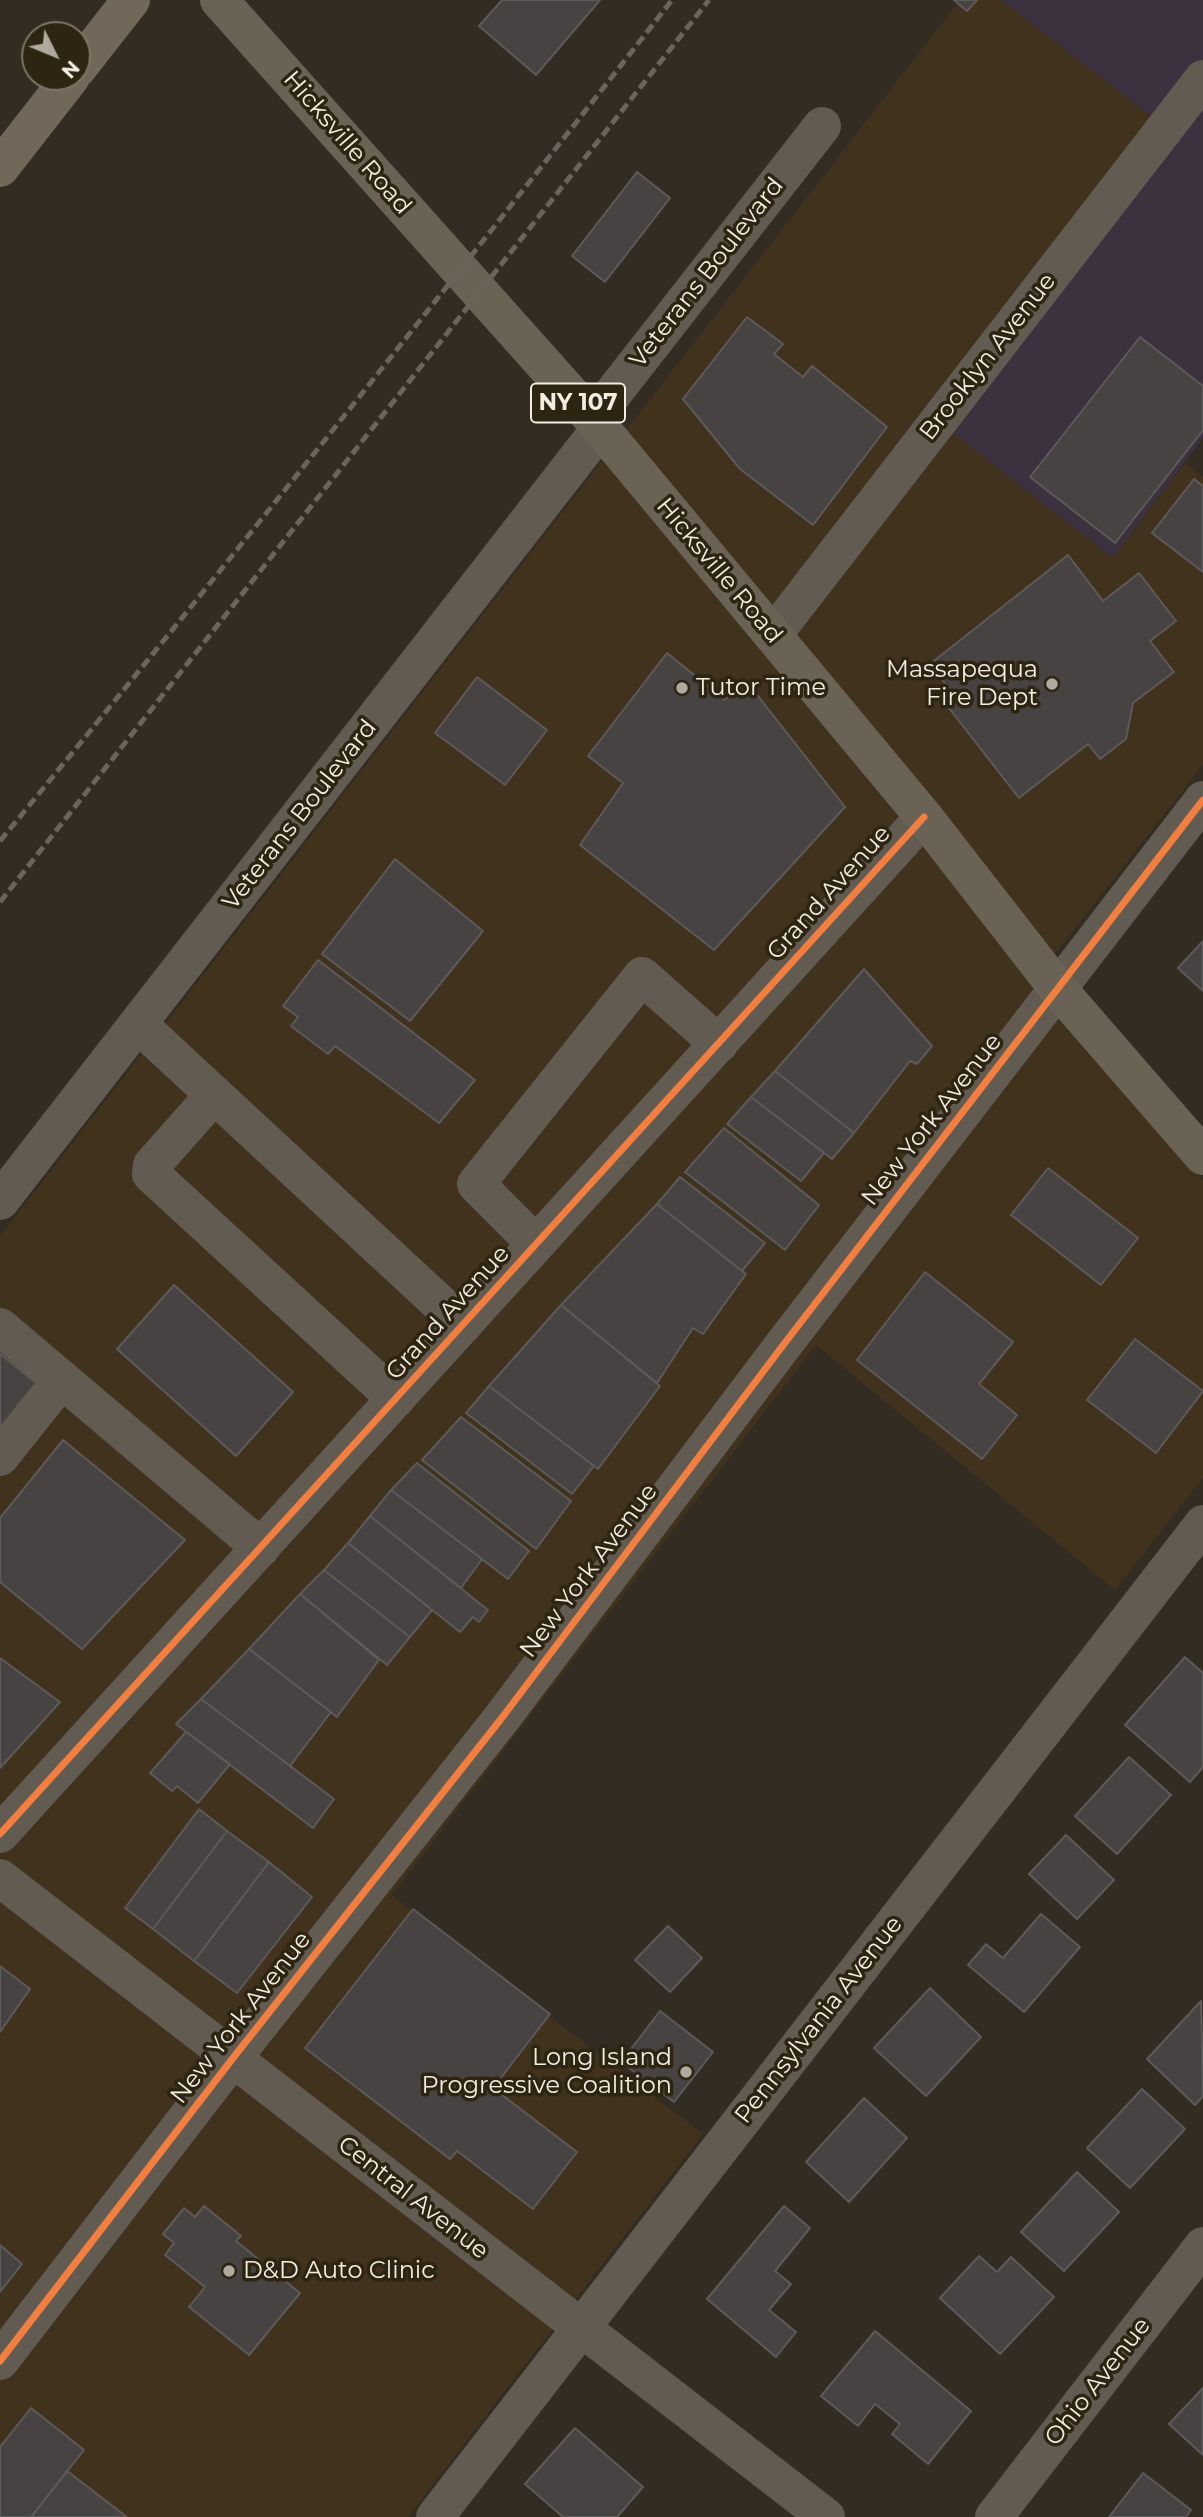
<!DOCTYPE html>
<style>
body{margin:0}
#map{position:relative;width:1203px;height:2517px;overflow:hidden;background:#322c22;font-family:Montserrat,sans-serif}
canvas{display:block}
.north{position:absolute;left:21px;top:21px;width:70px;height:70px;box-sizing:border-box;background:#2e2412;border:2px solid #7d7465;border-radius:50%;rotate:133deg;font-size:19px;font-weight:700;line-height:28px;text-align:center;color:#f3ece1}
.north::after{content:'';display:block;margin:auto;width:24px;height:32px;background:#afa99e;clip-path:polygon(50% 0,100% 100%,50% 72%,0 100%)}
</style>
<div id="map">
<canvas width="1203" height="2517"></canvas>
<div class="north">N</div>
</div>
<script>
const context = document.querySelector('canvas').getContext('2d');
context.lineJoin = 'round';
function fill(path, color) {
  context.fillStyle = color;
  context.fill(path, 'evenodd');
}
function trace(path, color, width, dash) {
  context.strokeStyle = color;
  context.lineWidth = width;
  context.lineCap = dash ? 'butt' : 'round';
  context.setLineDash(dash || []);
  context.stroke(path);
}
function label(font, color, halo, rows, align = 'center') {
  context.font = font + ' Montserrat,sans-serif';
  context.lineWidth = 7;
  context.setLineDash([]);
  context.textBaseline = 'middle';
  context.strokeStyle = halo;
  context.fillStyle = color;
  for (const [text, x, y, turn = 0] of rows) {
    context.save();
    context.translate(x, y);
    context.rotate((+turn || 0) * Math.PI / 180);
    context.textAlign = isNaN(turn) ? turn : align;
    if (halo) context.strokeText(text, 0, 0);
    context.fillText(text, 0, 0);
    context.restore();
  }
}
const built = new Path2D(`
 M960 0H1001L1178 136 1113 558 1185 463 1203 477V765L1033 982 1203 1181V1478L1115 1590 816 1345 392 1895 703 2134 408 2517H0V1236Z`);
const industrial = new Path2D(`
 M1001 0H1203V438L1113 558 949 430 1178 137Z`);
const building = new Path2D(`
 M502 0H600L536 75 479 26Z
 M954 0H977L967 11Z
 M637 172 670 198 605 282 572 256Z
 M747 317 783 344 774 354 803 377 812 366 887 427 813 525 740 469 683 399Z
 M1140 337 1203 386V430L1115 543 1030 477Z
 M1194 479 1203 486V572L1152 533Z
 M1068 555 1103 601 1139 573 1176 621 1150 641 1174 672 1133 703 1126 739 1100 759 1088 744 1019 798 945 703 954 695 930 664Z
 M667 653 725 700 733 690 754 691 845 807 714 950 580 845 623 783 588 756Z
 M477 677 547 730 505 785 435 733Z
 M395 859 483 931 410 1021 322 954Z
 M1203 941V991L1178 968Z
 M318 960 475 1080 439 1123 335 1046 328 1054 291 1026 298 1017 283 1006Z
 M864 969 932 1046 917 1064 910 1061 854 1133 775 1071Z
 M775 1071 854 1133 832 1159 751 1097Z
 M751 1097 824 1153 801 1181 727 1124Z
 M724 1128 819 1205 785 1250 685 1172Z
 M1048 1168 1138 1238 1101 1285 1011 1215Z
 M680 1177 765 1243 742 1271 657 1204Z
 M657 1204 746 1274 703 1334 693 1328 657 1383 561 1305Z
 M925 1272 1013 1342 979 1384 1017 1415 982 1459 857 1360Z
 M174 1285 293 1392 236 1456 117 1349Z
 M561 1305 660 1386 598 1469 489 1386Z
 M1135 1339 1203 1391 1156 1453 1087 1400Z
 M0 1354 45 1390 0 1447Z
 M489 1386 594 1466 572 1494 466 1413Z
 M461 1417 571 1501 536 1549 422 1460Z
 M63 1440 185 1540 82 1649 0 1582V1518Z
 M417 1463 529 1551 508 1579 391 1490Z
 M391 1490 482 1559 461 1588 370 1516Z
 M370 1516 488 1610 479 1622 473 1617 460 1632 348 1543Z
 M348 1543 432 1610 410 1637 324 1570Z
 M324 1570 410 1637 387 1665 300 1594Z
 M300 1594 379 1660 337 1717 249 1649Z
 M249 1649 331 1712 290 1766 201 1699Z
 M1185 1657 1203 1673V1767L1190 1782 1125 1725Z
 M0 1658 60 1702 0 1768Z
 M201 1699 334 1799 313 1828 176 1724Z
 M186 1732 230 1764 198 1803 177 1786 172 1791 150 1773Z
 M1129 1757 1171 1795 1117 1854 1075 1816Z
 M199 1809 227 1831 153 1929 125 1908Z
 M227 1831 269 1862 194 1961 153 1929Z
 M1066 1835 1114 1880 1077 1919 1029 1874Z
 M269 1862 312 1897 237 1993 194 1961Z
 M413 1909 550 2014 493 2088 577 2152 533 2209 457 2151 450 2159 305 2048Z
 M1041 1914 1080 1947 1024 2012 968 1965 986 1944 1003 1958Z
 M668 1926 702 1958 670 1992 635 1960Z
 M0 1966 30 1989 0 2032Z
 M930 1988 981 2037 926 2096 874 2048Z
 M1201 2001 1203 2096 1195 2105 1147 2059Z
 M660 2011 713 2052 674 2102 621 2062Z
 M1142 2089 1185 2129 1130 2188 1087 2148Z
 M864 2098 907 2138 849 2202 806 2162Z
 M1077 2172 1119 2212 1064 2271 1021 2232Z
 M204 2206 241 2236 236 2241 300 2293 249 2355 189 2307 205 2287 165 2255 174 2243 163 2234 184 2208 195 2217Z
 M784 2206 810 2228 775 2271 791 2284 769 2310 796 2332 776 2357 707 2299Z
 M0 2245 22 2264 0 2292Z
 M979 2256 997 2272 1011 2257 1054 2297 1000 2354 940 2298Z
 M875 2331 971 2411 928 2464 892 2434 900 2424 875 2404 858 2426 821 2396Z
 M1203 2388V2455L1169 2424Z
 M31 2408 84 2450 31 2517H0V2447Z
 M575 2428 643 2487 617 2517H563L525 2484Z
 M67 2471 127 2517H31Z
 M1143 2473 1191 2510 1186 2517H1109Z`);
const minor = new Path2D(`
 M593 419 822 126
 M773 635 1203 79
 M138 1024 463 1325
 M214 1095 152 1165 151 1174 396 1399
 M0 1201 600 429
 M536 1244 476 1184 642 976 719 1044
 M0 1327 261 1548
 M0 1457 62 1379
 M0 1834 924 817
 M0 1878 826 2517
 M0 2361 233 2058 501 1719 784 1344 1203 800
 M435 2517 1203 1524
 M994 2517 1203 2246`);
const major = new Path2D(`
 M219 0 593 419 924 817 1058 989 1203 1156`);
const highway = new Path2D(`
 M77 69 131 0
 M0 168 71 77`);
const rail = new Path2D(`
 M0 841C228 564 451 283 672 0
 M0 902 709 0`);
const cycleway = new Path2D(`
 M0 1834 924 817
 M0 2361 233 2058 501 1719 784 1344 1203 800`);
const markers = [
 [1052,684,7,"#afa99e"],
 [682,688,7,"#afa99e"],
 [686,2072,7,"#afa99e"],
 [229,2271,7,"#afa99e"]
];
const shields = [
 [578,403,94]
];
const shieldNames = [
 ["NY 107",578,403]
];
const streetNames = [
 ["Hicksville Road",347,143,49],
 ["Veterans Boulevard",707,273,-52],
 ["Brooklyn Avenue",988,357,-52],
 ["Hicksville Road",719,571,50],
 ["Veterans Boulevard",300,815,-52],
 ["Grand Avenue",829,893,-48],
 ["New York Avenue",932,1120,-52],
 ["Grand Avenue",448,1313,-48],
 ["New York Avenue",589,1571,-53],
 ["New York Avenue",241,2018,-52],
 ["Pennsylvania Avenue",819,2020,-52],
 ["Central Avenue",413,2198,38],
 ["Ohio Avenue",1098,2382,-52]
];
const poiNames = [
 ["Massapequa",1038,670],
 ["Fire Dept",1038,698],
 ["Tutor Time",696,688,"left"],
 ["Long Island",672,2058],
 ["Progressive Coalition",672,2086],
 ["D&D Auto Clinic",243,2271,"left"]
];
fill(built, '#40321c');
fill(industrial, '#3c313e');
fill(building, '#464342');
trace(building, '#5d5a5a', 2);
trace(minor, '#625b52', 38);
trace(major, '#6b6256', 38);
trace(highway, '#71685a', 38);
trace(rail, '#6a645d', 5, [10, 5]);
trace(cycleway, '#f27e40', 7);
for (const [x, y, r, color] of markers) {
  const dot = new Path2D();
  dot.arc(x, y, r, 0, 2 * Math.PI);
  context.fillStyle = color;
  context.fill(dot);
  trace(dot, '#2e2412', 2.5);
}
for (const [x, y, w] of shields) {
  const box = new Path2D();
  box.roundRect(x - w / 2, y - 19.5, w, 39, 5);
  context.fillStyle = '#2e2412';
  context.fill(box);
  trace(box, '#f3ece1', 2);
}
label('bold 23px', '#f3ece1', null, shieldNames);
label('24px', '#f3ece1', '#2e2412', streetNames);
label('24px', '#f3ece1', '#2e2412', poiNames, 'right');
</script>
